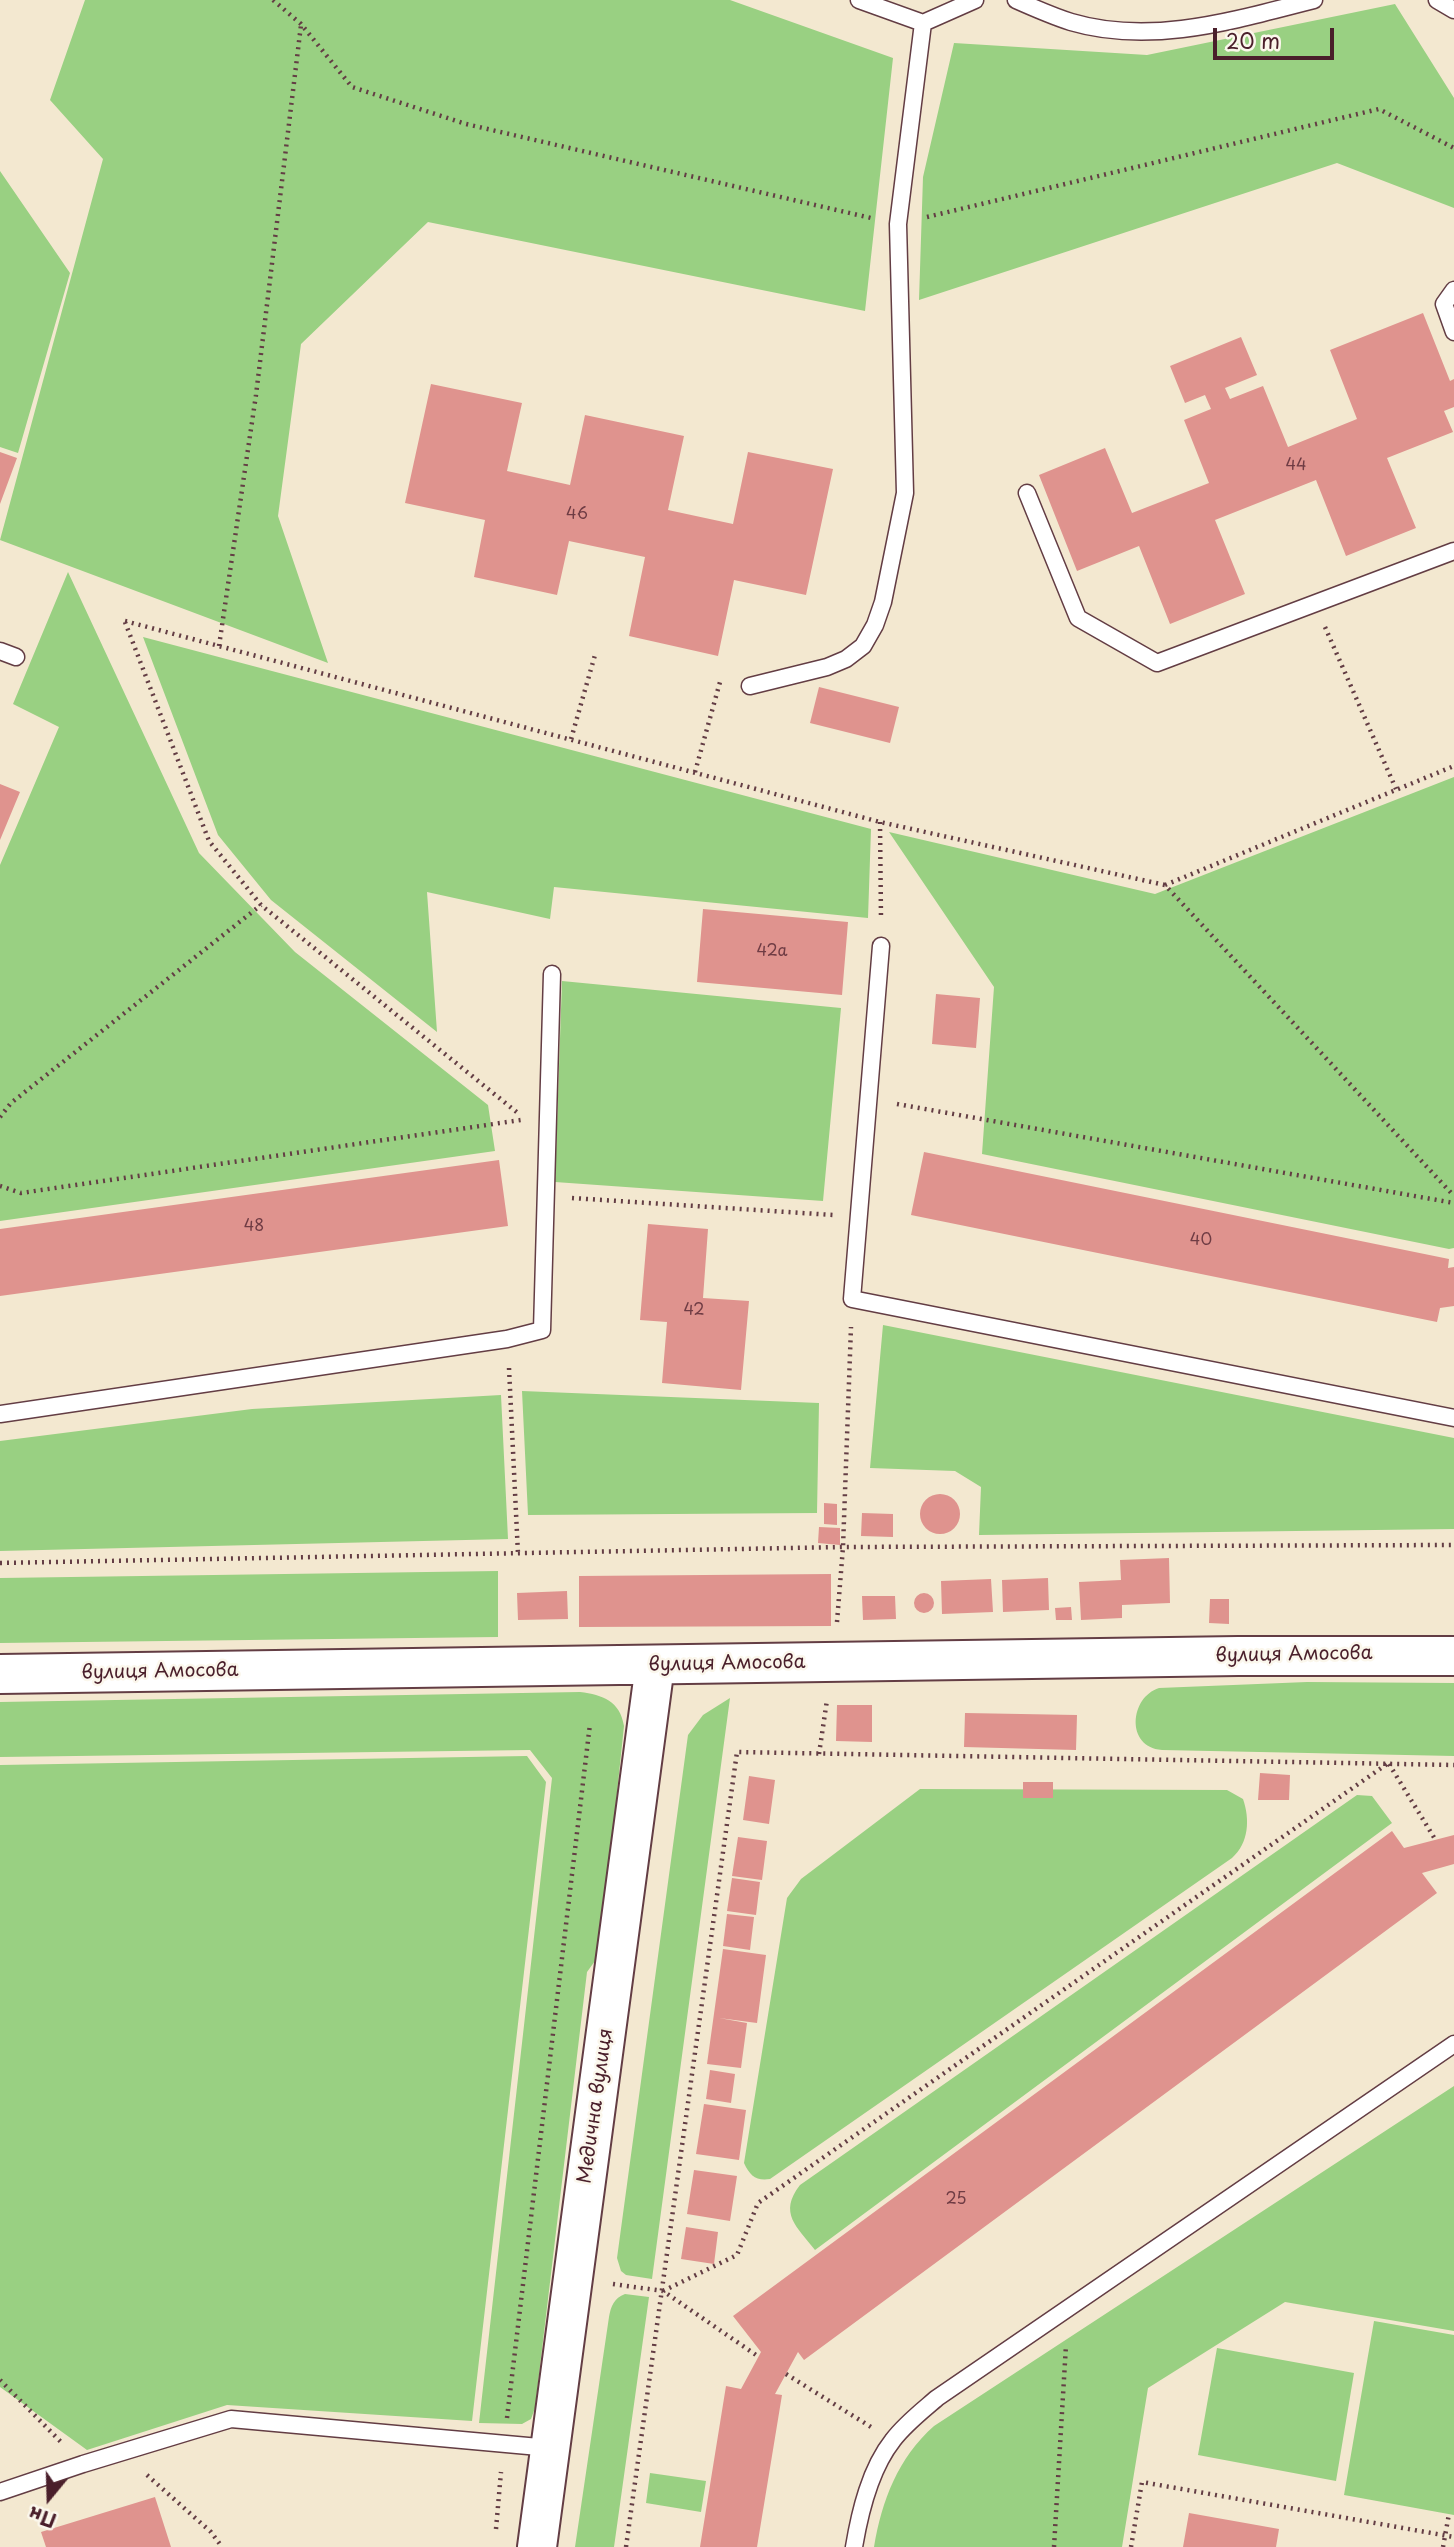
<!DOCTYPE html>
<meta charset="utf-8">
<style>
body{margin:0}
#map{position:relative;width:1454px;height:2547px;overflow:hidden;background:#f3e8d0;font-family:"Playpen Sans",sans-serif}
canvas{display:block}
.north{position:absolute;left:14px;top:2463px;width:70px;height:70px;-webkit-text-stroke:5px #fbf7ec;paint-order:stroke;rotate:199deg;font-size:19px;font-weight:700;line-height:28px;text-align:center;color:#4a1f2b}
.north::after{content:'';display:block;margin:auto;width:24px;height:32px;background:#4a1f2b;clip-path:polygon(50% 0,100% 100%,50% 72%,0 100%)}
.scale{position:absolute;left:1213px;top:28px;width:121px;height:32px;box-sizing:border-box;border:4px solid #4a1f2b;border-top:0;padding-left:9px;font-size:21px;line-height:24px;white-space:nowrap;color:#4a1f2b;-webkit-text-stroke:5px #fbf7ec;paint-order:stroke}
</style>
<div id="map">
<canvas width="1454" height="2547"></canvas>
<div class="north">Пн</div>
<div class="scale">20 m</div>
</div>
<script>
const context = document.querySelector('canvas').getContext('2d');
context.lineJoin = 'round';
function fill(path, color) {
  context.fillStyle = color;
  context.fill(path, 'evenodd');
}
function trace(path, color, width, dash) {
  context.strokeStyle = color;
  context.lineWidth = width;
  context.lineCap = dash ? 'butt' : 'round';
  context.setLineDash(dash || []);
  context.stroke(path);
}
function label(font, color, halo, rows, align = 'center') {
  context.font = font + ' "Playpen Sans",sans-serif';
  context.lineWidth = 5;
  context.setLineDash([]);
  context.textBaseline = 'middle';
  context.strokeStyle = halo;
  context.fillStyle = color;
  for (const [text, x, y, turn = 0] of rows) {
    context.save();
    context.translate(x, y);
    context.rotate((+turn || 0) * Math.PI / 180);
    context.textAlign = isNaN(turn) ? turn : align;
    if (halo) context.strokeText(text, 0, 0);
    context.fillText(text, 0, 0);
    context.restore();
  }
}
const green = new Path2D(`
 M85 0H730L893 58 865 311 428 222 301 344 278 516 328 663 0 540 103 159 50 100Z
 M1395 4 1454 98V208L1337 163 919 300 923 177 954 43 1147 55Z
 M0 171 70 273 18 453 0 447Z
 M68 572 199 853 295 952 488 1105 495 1151 0 1221V865L59 727 13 704Z
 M143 637 871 829 868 918 554 887 550 919 427 892 437 1032 271 900 218 835Z
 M1454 777V1248L1449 1249 982 1154 994 987 889 832 1155 894Z
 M562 981 841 1008 823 1201 555 1182Z
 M883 1325 1454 1438V1529L979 1535 981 1487 955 1471 870 1468Z
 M522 1391 819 1403 817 1513 528 1515Z
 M501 1395 508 1539 0 1551V1441L252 1409Z
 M498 1571V1637L0 1643V1578Z
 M1307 1682 1454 1683V1756L1162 1750C1125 1747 1130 1697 1159 1688Z
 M580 1692C603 1695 620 1701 624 1726L600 1954 587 1972 535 2408 531 2419 522 2424 479 2423 552 1778 530 1750 0 1757V1702Z
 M730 1698 652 2279 626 2275 621 2271 617 2258 688 1735 703 1715Z
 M527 1756 546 1782 472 2421 227 2405 87 2450 0 2387V1765Z
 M920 1789 1227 1790 1243 1799C1250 1819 1249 1843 1232 1858L770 2179C756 2181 750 2176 744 2163L787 1898 801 1879Z
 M1357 1795 1372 1796 1392 1823 815 2250C797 2227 778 2213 800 2185Z
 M1454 2086V2331L1285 2302 1148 2388 1122 2547H874C882 2500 898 2458 934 2426Z
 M625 2294 649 2297 614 2547H575L609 2317C611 2306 614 2298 625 2294Z
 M1374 2321 1454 2335V2515L1344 2495Z
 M1217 2348 1354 2373 1336 2481 1198 2455Z
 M650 2473 706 2481 701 2512 646 2503Z`);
const building = new Path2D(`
 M1423 313 1450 381 1454 379V407L1444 411 1453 432 1387 458 1416 528 1346 556 1316 480 1215 520 1245 594 1170 624 1139 546 1077 571 1039 475 1105 448 1132 513 1209 483 1184 420 1211 409 1205 395 1185 403 1170 366 1241 337 1257 375 1225 388 1230 399 1263 386 1288 447 1357 419 1330 350Z
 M431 384 522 403 507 471 570 485 585 415 684 436 668 510 733 524 748 452 833 469 806 595 734 580 718 656 629 636 645 557 569 541 557 595 474 577 485 520 405 503Z
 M0 452 17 458 0 504Z
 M819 687 899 707 890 743 810 723Z
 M0 784 20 792 0 840Z
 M703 909 848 922 842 995 697 982Z
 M936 994 980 998 976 1048 932 1044Z
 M924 1152 1449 1259 1448 1268 1454 1267V1306L1440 1308 1437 1322 911 1215Z
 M499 1160 508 1226 0 1296V1229Z
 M648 1224 708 1229 703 1298 749 1301 741 1390 662 1383 667 1322 640 1320Z
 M920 1514a20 20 0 1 1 40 0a20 20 0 1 1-40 0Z
 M824 1503 837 1504V1525L824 1524Z
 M862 1513 893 1514V1537L861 1536Z
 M819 1527 840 1528V1545L818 1543Z
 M1169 1558 1170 1603 1122 1605V1618L1081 1620 1079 1582 1121 1580 1120 1560Z
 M831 1574V1626L579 1627V1576Z
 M1048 1578 1049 1610 1003 1612 1002 1580Z
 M991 1579 993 1612 942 1614 941 1581Z
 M567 1591 568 1619 518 1620 517 1593Z
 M914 1603a10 10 0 1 1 20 0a10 10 0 1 1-20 0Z
 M862 1596H895L896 1619 863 1620Z
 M1210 1599H1229V1624L1209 1623Z
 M1071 1607 1072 1620H1056L1055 1608Z
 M837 1705H872V1742L836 1741Z
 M965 1713 1077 1715 1076 1750 964 1747Z
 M1260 1773 1290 1775 1289 1800H1258Z
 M749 1776 775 1780 769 1824 743 1820Z
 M1023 1782H1053V1798H1023Z
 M1392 1831 1404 1848 1454 1835V1864L1422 1873 1437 1893 804 2360 798 2352 775 2394 782 2395 757 2547H700L726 2386 741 2389 761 2352 733 2316Z
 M738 1837 767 1841 762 1880 732 1876Z
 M732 1878 760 1882 756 1915 727 1911Z
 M727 1914 754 1917 750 1950 723 1946Z
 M723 1949 766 1955 757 2023 719 2018 747 2023 741 2068 707 2064Z
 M710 2070 735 2074 731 2103 706 2099Z
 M704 2104 746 2110 739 2160 696 2154Z
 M694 2170 737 2176 730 2221 687 2214Z
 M686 2227 718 2232 714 2264 681 2259Z
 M155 2497 171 2547H46L41 2532Z
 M1189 2513 1279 2529 1276 2547H1183Z`);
const path = new Path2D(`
 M273 0 301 24 352 87 466 124 871 218
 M927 217 1379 109 1454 148
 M125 621 880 822 1165 885 1454 1196
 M125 622 209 841 261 905 519 1114
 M1325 627 1396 789
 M219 646 256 395 301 25
 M571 739 595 655
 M695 772 720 682
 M880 822 881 919
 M1165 885 1454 766
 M897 1104 1454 1203
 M0 1117 11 1103 261 905
 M0 1186 21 1193 521 1120
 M572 1198 833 1215
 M509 1368 518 1554
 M0 1563 843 1547 1454 1545
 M837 1622 843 1547 851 1327
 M819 1754 827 1700
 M1389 1764 1435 1839
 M613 2284 663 2291 759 2357
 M663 2291 737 2255 758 2203 1387 1764
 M786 2374 871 2427
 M0 2380 61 2442
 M507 2418 590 1724
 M147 2475 211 2532 222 2547
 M496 2529 501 2472
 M626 2547 737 1752 1454 1765
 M1054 2547 1066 2345
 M1131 2547 1142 2482 1454 2537
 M1443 2547 1449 2514`);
const service = new Path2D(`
 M1016 0C1034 8 1052 16 1071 22 1152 46 1235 20 1314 0
 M1437 0 1454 10
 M923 23 975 0
 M1454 290 1444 304 1454 332
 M1027 493 1078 618 1157 663 1454 551
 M0 651 16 657
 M750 686 827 667 846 659 863 646 875 625 883 602 905 493 898 224 923 23 859 0
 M881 946 852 1299 1454 1418
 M0 1414 507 1339 542 1330 552 974
 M0 2492 83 2464 231 2419 550 2448
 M854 2547C860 2511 870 2469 893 2440 905 2424 922 2411 937 2398L1454 2044`);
const tertiary = new Path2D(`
 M0 1674 1238 1656H1454
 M537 2547 655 1665`);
const numberNames = [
 ["44",1296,466],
 ["46",577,515],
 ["42а",772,952],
 ["48",254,1227],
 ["40",1201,1241],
 ["42",694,1311],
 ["25",956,2200]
];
const streetNames = [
 ["вулиця Амосова",1294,1655,-1],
 ["вулиця Амосова",727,1664,-1],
 ["вулиця Амосова",160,1672,-1],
 ["Медична вулиця",596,2106,-82]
];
fill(green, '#99d082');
fill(building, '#df938e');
trace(service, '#633d44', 19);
trace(tertiary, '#633d44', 42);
trace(path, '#633d44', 4.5, [2, 5]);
trace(service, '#fff', 16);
trace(tertiary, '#fff', 38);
label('16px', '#6f3c44', null, numberNames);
label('19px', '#4a1f2b', '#fbf7ec', streetNames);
</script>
